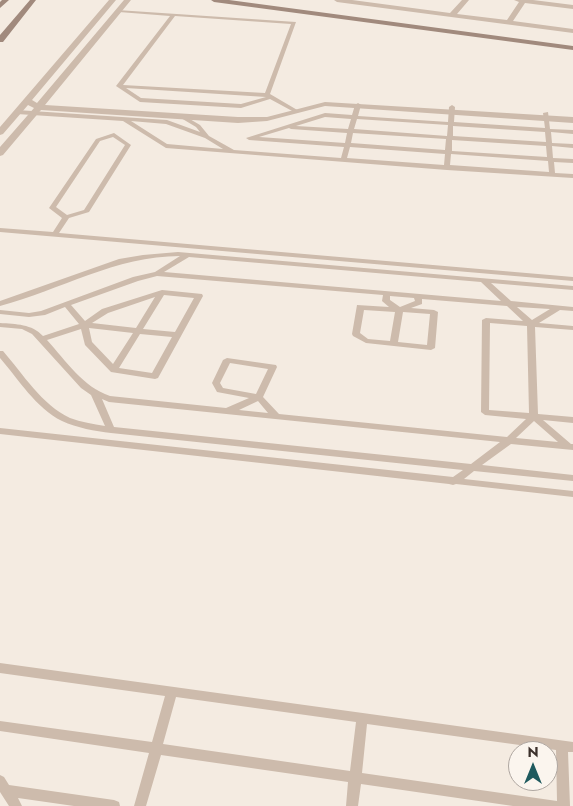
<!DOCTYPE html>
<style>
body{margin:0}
#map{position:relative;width:573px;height:806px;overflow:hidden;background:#f4ebe1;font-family:Jost,sans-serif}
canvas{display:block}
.north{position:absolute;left:508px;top:741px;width:50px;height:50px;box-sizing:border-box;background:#fbf5ee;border:1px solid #aea6a0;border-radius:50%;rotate:0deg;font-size:14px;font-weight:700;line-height:20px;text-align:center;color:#3b302b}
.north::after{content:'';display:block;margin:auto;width:18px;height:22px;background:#1f5a5e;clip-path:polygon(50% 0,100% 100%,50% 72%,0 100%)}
</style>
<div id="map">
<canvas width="573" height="806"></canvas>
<div class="north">N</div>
</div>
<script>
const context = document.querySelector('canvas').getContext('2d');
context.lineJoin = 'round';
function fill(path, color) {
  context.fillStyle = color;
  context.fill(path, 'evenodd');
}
const lane = new Path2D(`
 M117 10 296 22 270 94 299 111 294 112 270 99 241 108 140 102 116 86 170 16 119 12 117 11ZM175 16 291 24 265 93 123 85ZM126 88 266 97 241 104 141 98Z
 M358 103 361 105 358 116 448 122 449 107 452 105 455 107 454 122 545 128 543 113 548 112 550 129 573 130V134L551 132 552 143 573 144V148L552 146 553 158 573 159V163L554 162 555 173 573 174V178L447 170 166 148 123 121 17 114 14 112 17 110 167 120 200 132 196 127 181 118V116L183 115 200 125 209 136 234 150 341 158 344 147 249 140 246 138 325 113 352 115 355 105ZM325 117 351 119 348 129 296 126ZM357 119 448 125 447 136 354 129ZM131 121 166 124 205 138 223 149 167 144ZM453 126 545 132 546 142 453 136ZM289 128 291 129 347 133 345 143 259 137ZM353 133 446 139 445 150 351 143ZM452 140 546 146 547 157 452 151ZM350 147 445 154 444 165 347 158ZM451 154 548 161 549 172 450 165Z
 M114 133 131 145 89 212 69 218 59 233 573 277V281L0 232V228L53 232 62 218 49 208 96 139ZM113 137 125 145 84 210 67 215 56 207 100 141Z
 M178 252 573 286V290L491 283 511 301 573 307V311L560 310 539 323 573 326V330L535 327 538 414 573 417V423L543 420 571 444H573V450L511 444 482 465 573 475V481L474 471 464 479 573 491V497L456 484 453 485 449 484 0 434V428L453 477 463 470 111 433C95 431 77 428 62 421 36 408 19 380 0 358V351H3C23 374 42 405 70 418 81 422 93 424 105 426L91 395 81 388 32 334 22 329 0 327V323C16 324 32 324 43 336L79 324 65 307 45 315 29 317 0 314V310L29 313 41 311 133 277 155 272 180 256C116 256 60 290 0 306V301L119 259 143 255ZM189 257 481 282 501 301 164 272ZM157 276 383 295 382 301 389 307 357 305 352 334 353 336 366 343 431 350 435 348 438 312 434 310 411 308 422 304V299L507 306 523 321 486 318 482 320 481 412 485 415 526 419 507 437 279 414 263 397 277 367 276 365 227 358 223 360 212 383 217 392 249 398 226 408 110 396C83 387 66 361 47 340L81 329 85 345 111 372 155 379 158 378 203 296 202 294 162 290 102 309 85 321 71 305 138 281ZM164 295 194 298 175 332 143 329ZM390 296 414 298 415 301 400 307 390 300ZM155 297 136 328 92 323 108 313ZM517 307 550 309 532 320ZM364 310 395 312 390 341 368 339 360 333ZM403 312 430 314 427 345 398 342ZM490 323 527 326 529 413 489 410ZM89 328 133 333 113 364 92 342ZM140 334 172 337 152 373 119 368ZM230 363 268 369 256 394 223 388 220 383ZM102 399 109 402 500 442 471 464 114 427ZM258 401 268 413 239 410ZM534 421 558 442 516 438Z
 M0 663 573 742V752H568L570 806H513L361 784 358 806H346L348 782 161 755 146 806H134L149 753 0 731V721L152 742 165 696 0 673ZM176 697 356 722 350 771 163 744ZM367 724 556 750 557 801 362 773Z
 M0 775 4 777 9 785 114 800 119 802 120 806H74L18 798 22 806H9L0 792Z`);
const street = new Path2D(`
 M109 0H116L32 100 37 103 124 0H131L45 105 238 117H267L325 102 573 117V123L325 106 267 121 238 123 41 110 3 155 0 156V147L34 108 28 105 3 134 0 135V127Z
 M334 0H352L450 13 462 0H469L457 14 507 20 519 2 514 0H533L573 5V9L525 3 513 21 573 29V33L337 2Z`);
const secondary = new Path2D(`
 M2 0H9L0 8V2Z
 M30 0H36L3 42H0V35Z
 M211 0H229L573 46V50L214 2Z`);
fill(lane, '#cdbbac');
fill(street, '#cdbbac');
fill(secondary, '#a18a7d');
</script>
